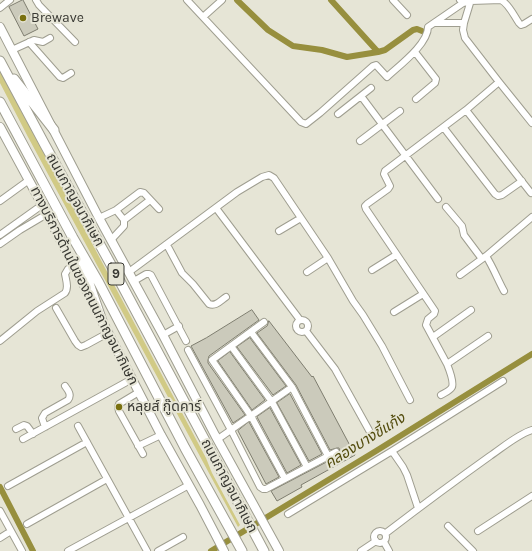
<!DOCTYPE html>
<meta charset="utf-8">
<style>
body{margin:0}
canvas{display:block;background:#e6e5d6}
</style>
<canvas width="532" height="551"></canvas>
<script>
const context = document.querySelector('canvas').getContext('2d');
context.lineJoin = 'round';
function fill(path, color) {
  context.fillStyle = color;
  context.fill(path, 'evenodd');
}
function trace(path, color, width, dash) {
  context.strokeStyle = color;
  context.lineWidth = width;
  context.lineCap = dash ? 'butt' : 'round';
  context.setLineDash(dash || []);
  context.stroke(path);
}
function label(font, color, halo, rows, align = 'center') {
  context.font = font + ' Karla,"Noto Sans Thai",sans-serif';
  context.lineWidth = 4;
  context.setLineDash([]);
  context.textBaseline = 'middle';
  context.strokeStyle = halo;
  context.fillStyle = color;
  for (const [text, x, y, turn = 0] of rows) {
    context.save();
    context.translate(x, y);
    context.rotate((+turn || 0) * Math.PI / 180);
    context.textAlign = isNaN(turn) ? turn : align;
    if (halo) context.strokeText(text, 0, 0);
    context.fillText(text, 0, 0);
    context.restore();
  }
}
const green = new Path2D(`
 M0 70 206 458 212 473 240 525 238 527 28 137 0 83Z`);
const canal = new Path2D(`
 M237 0 268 30 293 46 322 50 347 57 378 52
 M331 0 378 52 385 50 413 30 417 29 422 31
 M0 487 33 551
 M211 551 376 451 532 354`);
const building = new Path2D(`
 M23 0 38 29 24 36 9 7Z
 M252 310 259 320 209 356 208 360V363L245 415 233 423 191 346 206 338Z
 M269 321 312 377 313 376 355 455 301 485 302 487 277 501 271 491 338 456 340 452 339 448H337L330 450 296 385 257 333 267 326Z
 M250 338 286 386 273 395 237 347Z
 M230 352 265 400 252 410 218 361Z
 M290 394 322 454 309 461 277 403Z
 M270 408 301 465 287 473 257 417Z
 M249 422 279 477 266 484 238 431Z`);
const minor = new Path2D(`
 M36 0 39 5 75 42
 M187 0 301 122 306 124 320 113 373 66 376 65 387 77C400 65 428 44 428 27L463 3
 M393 0 407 15
 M460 0 463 3 471 1 501 0C509 4 514 16 519 23L521 25 524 24 532 19
 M471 0 464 23 463 30 465 38 499 82 532 123
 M0 8 10 0
 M203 17 222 0
 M435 23H464
 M29 42 60 77 63 78 71 73
 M12 50 34 40 43 42 50 38
 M415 52 436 79 435 83 416 99
 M361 96 438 199
 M466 110 531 193
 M338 114 371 88
 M444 128 495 194 498 196 502 195 522 181
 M360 141 400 111
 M0 201 29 180
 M446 207 462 226 464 235 482 259
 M216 208 300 320
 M116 210 140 192 144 193 159 209
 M99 218 116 210 124 220V226L111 240
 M124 220 150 200
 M279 231 301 218
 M0 235 42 205
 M0 244 20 230 47 214
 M167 245 182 273 193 284 209 304C216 307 221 300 226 297
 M486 256C493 267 498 280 504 291
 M372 270 396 255
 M129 272 237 192 262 177 269 175 274 178 328 258 353 301 363 315 382 346 410 400
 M307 272 328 258
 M460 275 486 256 532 217
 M134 281 146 274H149L151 275 186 341
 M56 308 75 341 78 345 81 347 86 345 108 333
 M394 312 423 294
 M296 326a6 6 0 1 1 12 0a6 6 0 1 1-12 0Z
 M264 322 212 360 251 416 285 479
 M306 331 335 369 370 432
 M251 332 292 387 328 456
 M163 335 179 326
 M433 337 471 310
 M0 341 37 311 65 293C69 288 66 280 65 274L68 269 74 265
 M231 346 272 402 307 467
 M188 350 231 430 260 487 263 489H266L336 452
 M447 364 488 336
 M139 392 119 404 118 407 119 411 143 454
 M441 395C444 393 450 391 452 387 454 382 449 369 447 364L426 325 428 319 434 314 435 311 366 209 365 206 367 204 388 189 390 186 384 174 385 171 466 110 499 82
 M78 426 147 551
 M45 427 42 418 45 413 68 400C72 395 68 390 65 386
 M16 429 24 425 27 426 33 434
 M23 439 132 379
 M218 439 292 387
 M138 446 161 435
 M392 451 403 467 407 475 418 508
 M8 486 87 442
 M0 511 22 551
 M288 514 392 451 503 381
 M27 524 107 479
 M448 526 473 551
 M374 537a6 6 0 1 1 12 0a6 6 0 1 1-12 0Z
 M478 531 532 496
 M386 533C420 507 455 481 490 456 502 448 518 434 532 430
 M0 538 11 531
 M384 542 389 551
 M68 551 189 485
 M158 551 183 537
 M361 551 376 541`);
const major = new Path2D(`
 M0 27 99 218 163 335 215 435 279 551
 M0 127 45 210 92 301
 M100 317 161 435 200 505 224 551`);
const highway = new Path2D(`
 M0 61 45 145 115 272 264 551
 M14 79 54 130
 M0 102 73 238 99 283 185 448 242 551
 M81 260 102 321`);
const markers = [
 [23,18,4,"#79700f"],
 [119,407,4,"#79700f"]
];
const shields = [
 [116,274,16]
];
const shieldNames = [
 ["9",116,274]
];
const poiNames = [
 ["Brewave",31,18],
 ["หลุยส์ กู๊ดคาร์",127,407]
];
const streetNames = [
 ["ถนนกาญจนาภิเษก",75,200,61],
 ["ทางบริการด้านในของถนนกาญจนาภิเษก",84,286,63],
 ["ถนนกาญจนาภิเษก",229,486,62]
];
const waterNames = [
 ["คลองบางขี้แก้ง",365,441,-32]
];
fill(green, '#d1ca85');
trace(canal, '#978f3e', 6);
fill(building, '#cbcabb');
trace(building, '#7e7d6f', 1);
trace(minor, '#9f9e90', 8);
trace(major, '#9f9e90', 10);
trace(highway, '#9f9e90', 11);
trace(minor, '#fff', 6);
trace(major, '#fff', 8);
trace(highway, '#fff', 9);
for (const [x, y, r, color] of markers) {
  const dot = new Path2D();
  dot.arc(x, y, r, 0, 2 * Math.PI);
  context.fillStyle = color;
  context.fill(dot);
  trace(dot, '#e6e5d6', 1.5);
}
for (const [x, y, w] of shields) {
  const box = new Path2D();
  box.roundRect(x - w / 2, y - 11, w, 22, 3);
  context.fillStyle = '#e6e5d6';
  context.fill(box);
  trace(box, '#393933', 1);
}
label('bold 13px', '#393933', null, shieldNames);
label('14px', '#393933', '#e6e5d6', poiNames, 'left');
label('14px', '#393933', '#e6e5d6', streetNames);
label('italic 15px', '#524b0c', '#e6e5d6', waterNames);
</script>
